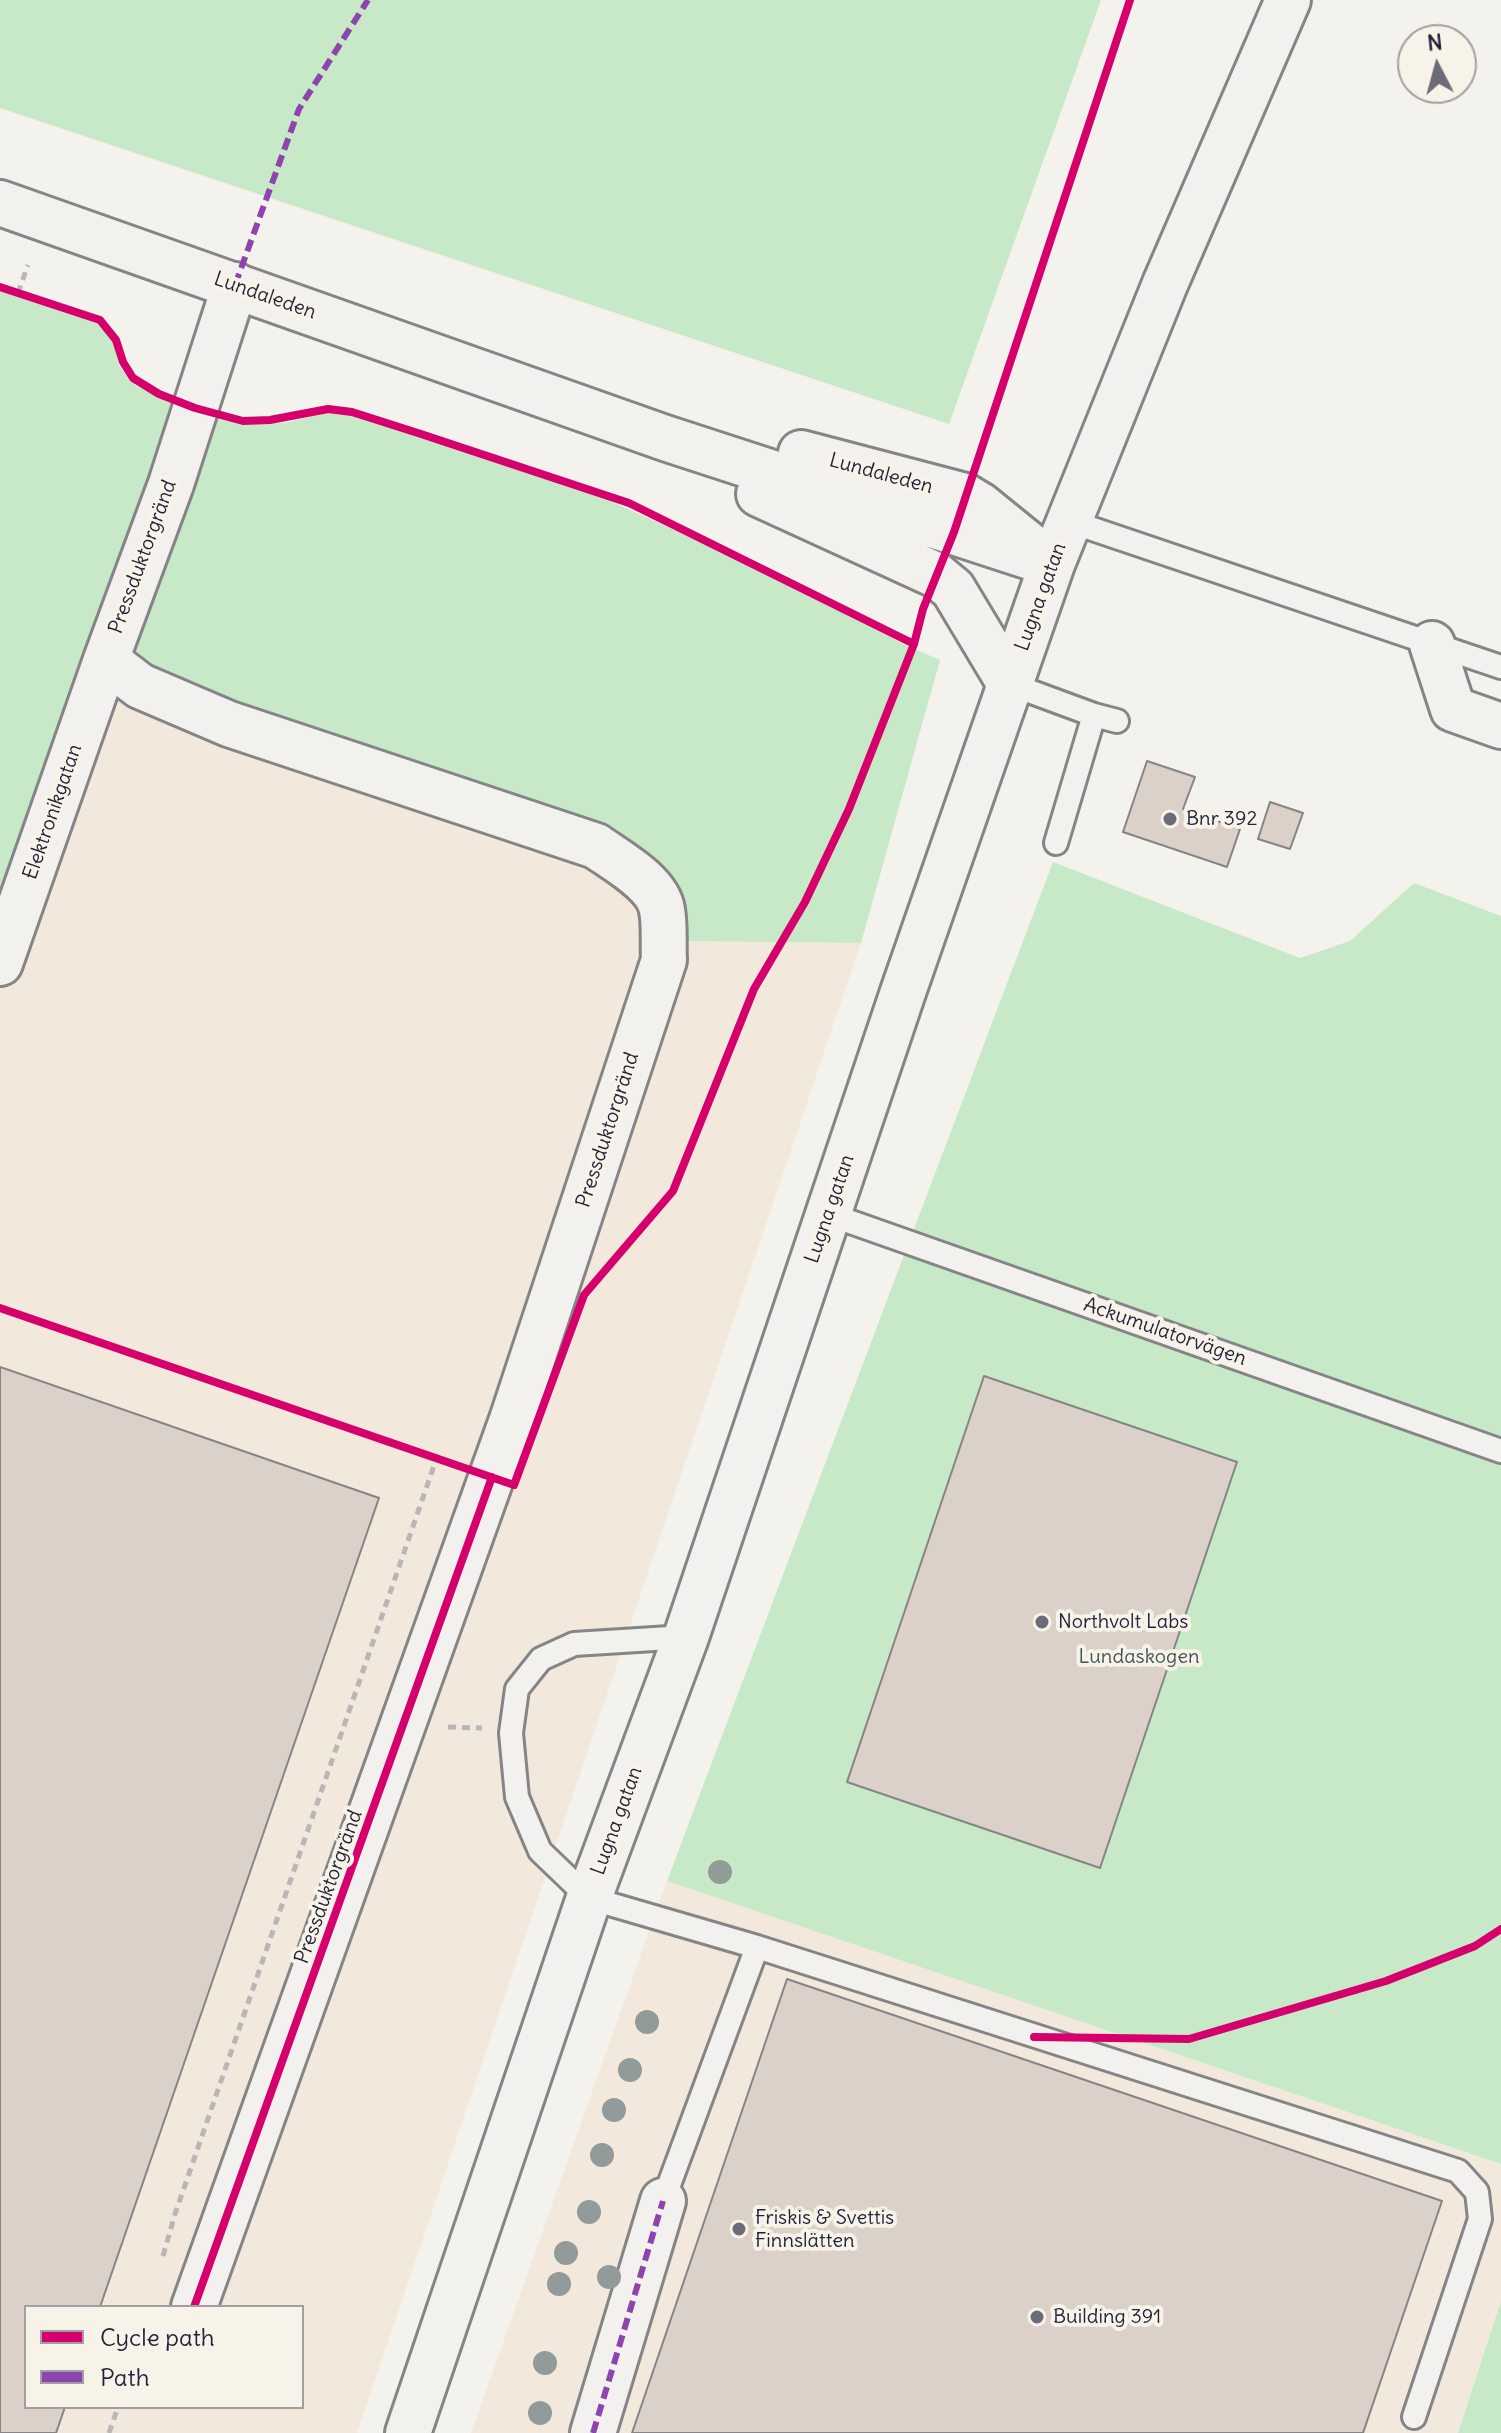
<!DOCTYPE html>
<meta charset="utf-8">
<style>
body{margin:0}
#map{position:relative;width:1501px;height:2433px;overflow:hidden;background:#f4f2ec;font-family:Delius,sans-serif}
canvas{display:block}
.legend{position:absolute;left:24px;top:2305px;width:280px;height:104px;box-sizing:border-box;background:#f7f3e8;border:2px solid #a29fa3;margin:0;padding:10px 14px;list-style:none;font-size:24px;color:#22223b}
.legend li{display:flex;align-items:center;gap:16px;height:40px}
.legend b{width:40px;border:2px solid #a29fa3}
.north{position:absolute;left:1397px;top:24px;width:80px;height:80px;box-sizing:border-box;background:#f7f3e8;border:2px solid #a29fa3;border-radius:50%;rotate:354deg;font-size:22px;font-weight:700;line-height:32px;text-align:center;color:#22223b}
.north::after{content:'';display:block;margin:auto;width:28px;height:36px;background:#6c6b79;clip-path:polygon(50% 0,100% 100%,50% 72%,0 100%)}
</style>
<div id="map">
<canvas width="1501" height="2433"></canvas>
<ul class="legend">
<li><b style="height:10px;background:#d6006c"></b>Cycle path</li>
<li><b style="height:10px;background:#8e44ad"></b>Path</li>
</ul>
<div class="north">N</div>
</div>
<script>
const context = document.querySelector('canvas').getContext('2d');
context.lineJoin = 'round';
function fill(path, color) {
  context.fillStyle = color;
  context.fill(path, 'evenodd');
}
function trace(path, color, width, dash) {
  context.strokeStyle = color;
  context.lineWidth = width;
  context.lineCap = dash ? 'butt' : 'round';
  context.setLineDash(dash || []);
  context.stroke(path);
}
function label(font, color, halo, rows, align = 'center') {
  context.font = font + ' Delius,sans-serif';
  context.lineWidth = 8;
  context.setLineDash([]);
  context.textBaseline = 'middle';
  context.strokeStyle = halo;
  context.fillStyle = color;
  for (const [text, x, y, turn = 0] of rows) {
    context.save();
    context.translate(x, y);
    context.rotate((+turn || 0) * Math.PI / 180);
    context.textAlign = isNaN(turn) ? turn : align;
    if (halo) context.strokeText(text, 0, 0);
    context.fillText(text, 0, 0);
    context.restore();
  }
}
const built = new Path2D(`
 M104 672 608 842 663 941 861 943 357 2433H0V964ZM26 2307H302V2407H26Z
 M667 1881 1501 2164V2301L1458 2433H471Z`);
const green = new Path2D(`
 M0 0H1101L949 424 0 108Z
 M0 283 103 319 113 333 119 366 136 386 242 424 286 423 331 411 355 414 610 501 796 585 903 644 940 660 861 943 663 941 652 891 103 672 0 963Z
 M1053 862 1300 958 1350 941 1414 883 1501 916V2164L667 1881Z
 M1501 2301V2433H1458Z`);
const building = new Path2D(`
 M1147 761 1195 777 1183 809 1240 829 1227 867 1123 832Z
 M1270 802 1303 813 1290 849 1258 839Z
 M0 1367 379 1498 100 2307H26V2407H65L56 2433H0Z
 M984 1376 1237 1462 1100 1868 847 1782Z
 M787 1979 1442 2201 1363 2433H632Z`);
const path = new Path2D(`
 M18 293 28 265
 M448 1727 482 1728
 M163 2256 175 2214 437 1457
 M109 2433 118 2407`);
const service = new Path2D(`
 M1069 521 1501 667
 M1010 684 1094 715 1056 843
 M1094 715 1117 721
 M828 1214 1501 1451
 M686 1637 574 1644 541 1659 517 1689 511 1733 517 1797 540 1851 589 1898 757 1947 1458 2171 1477 2192 1480 2219 1414 2417
 M663 2201 757 1947`);
const minor = new Path2D(`
 M1432 644 1453 709 1501 726
 M0 963 106 660
 M194 2307 512 1420 664 960C663 944 665 926 662 910 658 883 617 861 596 846L229 724 140 686 106 660 171 484 235 285
 M593 2433 663 2201`);
const secondary = new Path2D(`
 M0 203 665 438 1052 564
 M801 453 965 496 980 505 1033 548
 M759 494 936 575 953 589 1010 684
 M408 2433 589 1898 686 1637 903 992 1052 564 1165 284 1288 0`);
const quiet = new Path2D(`
 M235 285 299 109 368 0
 M593 2433 663 2201`);
const cycleway = new Path2D(`
 M0 287 100 320 116 340 123 362 133 378 159 394 195 408 243 421 270 420 328 409 352 412 421 434 629 503 914 644
 M0 1308 514 1485 584 1295 673 1191 754 989 805 902 849 809 914 644 923 609 954 532 1130 0
 M1034 2037 1189 2039 1386 1981 1475 1946 1501 1929
 M194 2307 492 1477`);
const trees = [
 [720,1872],
 [647,2022],
 [630,2070],
 [614,2110],
 [602,2155],
 [589,2212],
 [566,2253],
 [609,2277],
 [559,2284],
 [545,2363],
 [540,2413]
];
const markers = [
 [1170,819,8,"#6c6b79"],
 [1042,1622,8,"#6c6b79"],
 [739,2229,8,"#6c6b79"],
 [1037,2317,8,"#6c6b79"]
];
const streetNames = [
 ["Lundaleden",265,296,19],
 ["Lundaleden",881,474,15],
 ["Pressduktorgränd",143,557,-70],
 ["Lugna gatan",1041,597,-70],
 ["Elektronikgatan",53,812,-71],
 ["Pressduktorgränd",608,1130,-72],
 ["Lugna gatan",830,1209,-71],
 ["Ackumulatorvägen",1165,1332,19],
 ["Lugna gatan",617,1821,-70],
 ["Pressduktorgränd",329,1887,-70]
];
const poiNames = [
 ["Bnr 392",1186,819],
 ["Northvolt Labs",1058,1622],
 ["Friskis & Svettis",755,2218],
 ["Finnslätten",755,2241],
 ["Building 391",1053,2317]
];
const parkNames = [
 ["Lundaskogen",1139,1657]
];
fill(built, '#f2e8dc');
fill(green, '#c7e9c8');
fill(building, '#dbd1c8');
trace(building, '#858486', 2);
trace(service, '#858486', 28);
trace(minor, '#858486', 50);
trace(secondary, '#858486', 50);
trace(path, '#b8b6b6', 5, [8, 6]);
trace(service, '#f2f1ed', 22);
trace(minor, '#f2f1ed', 44);
trace(secondary, '#f2f1ed', 44);
trace(quiet, '#8e44ad', 6, [12, 6]);
trace(cycleway, '#d6006c', 8);
context.fillStyle = '#929a9a';
for (const [x, y] of trees) {
  context.beginPath();
  context.arc(x, y, 12, 0, 2 * Math.PI);
  context.fill();
}
for (const [x, y, r, color] of markers) {
  const dot = new Path2D();
  dot.arc(x, y, r, 0, 2 * Math.PI);
  context.fillStyle = color;
  context.fill(dot);
  trace(dot, '#f7f3e8', 3);
}
label('20px', '#22223b', '#f7f3e8', streetNames);
label('20px', '#22223b', '#f7f3e8', poiNames, 'left');
label('20px', '#425257', '#f7f3e8', parkNames);
</script>
